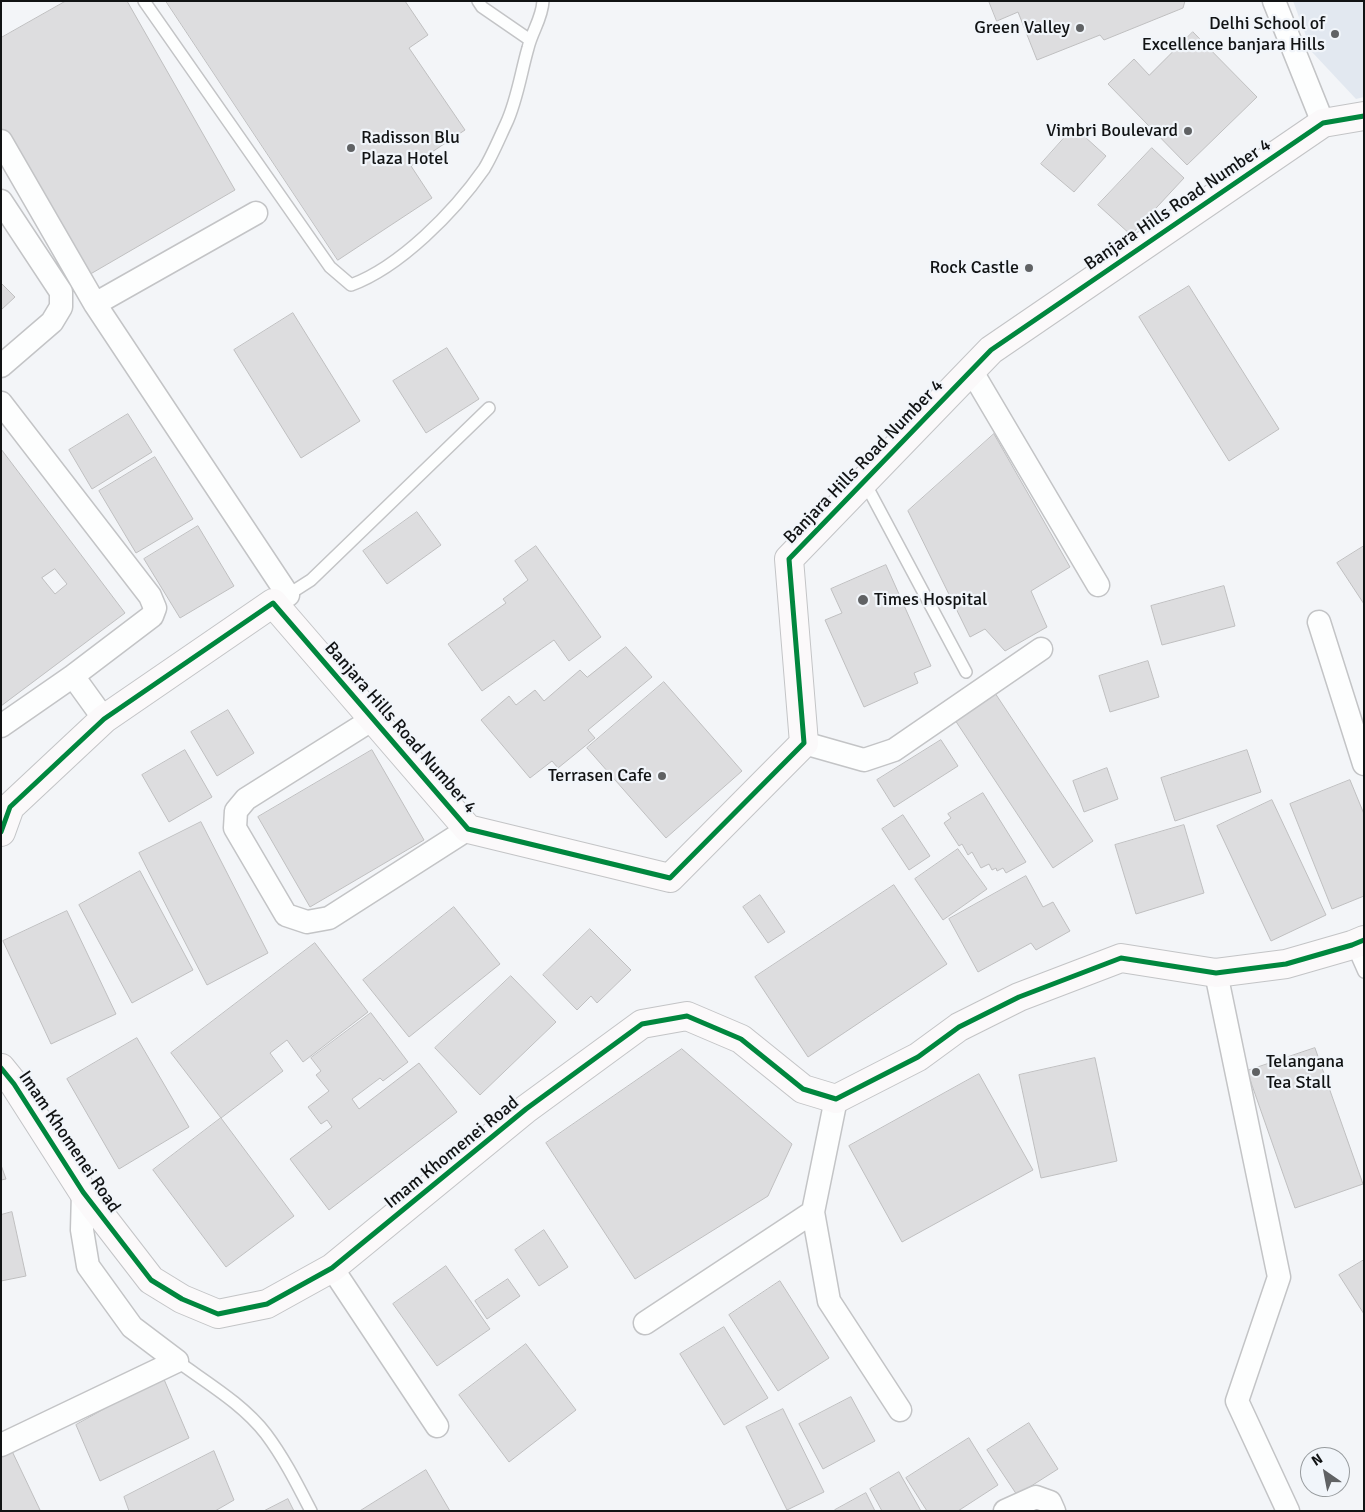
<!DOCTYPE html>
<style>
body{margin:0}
#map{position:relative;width:1365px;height:1512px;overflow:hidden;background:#f3f5f8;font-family:Signika,sans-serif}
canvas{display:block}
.frame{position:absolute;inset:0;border:2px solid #111314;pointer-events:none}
.north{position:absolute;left:1300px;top:1447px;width:50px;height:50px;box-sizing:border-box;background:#f1f5fa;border:1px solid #979b9e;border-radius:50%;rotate:327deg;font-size:14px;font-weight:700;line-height:20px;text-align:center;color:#111314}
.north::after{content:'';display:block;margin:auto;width:18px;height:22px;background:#606264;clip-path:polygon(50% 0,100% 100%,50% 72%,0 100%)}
</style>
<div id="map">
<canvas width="1365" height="1512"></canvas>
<div class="frame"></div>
<div class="north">N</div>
</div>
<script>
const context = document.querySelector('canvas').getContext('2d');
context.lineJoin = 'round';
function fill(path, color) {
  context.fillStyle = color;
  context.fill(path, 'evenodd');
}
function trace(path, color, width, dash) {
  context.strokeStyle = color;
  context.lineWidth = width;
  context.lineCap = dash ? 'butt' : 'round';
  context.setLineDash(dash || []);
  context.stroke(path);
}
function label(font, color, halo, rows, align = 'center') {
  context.font = font + ' Signika,sans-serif';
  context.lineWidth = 4.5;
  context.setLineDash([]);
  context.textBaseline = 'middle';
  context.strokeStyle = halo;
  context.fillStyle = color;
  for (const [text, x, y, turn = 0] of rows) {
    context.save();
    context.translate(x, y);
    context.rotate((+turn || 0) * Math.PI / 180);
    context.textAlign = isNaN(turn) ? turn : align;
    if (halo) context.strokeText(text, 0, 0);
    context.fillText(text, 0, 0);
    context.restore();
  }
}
const built = new Path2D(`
 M1293 1H1364V97L1356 99 1312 52Z`);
const building = new Path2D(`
 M66 1H127L235 190 87 276 1 128V38Z
 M166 1H405L428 35 409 48 465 130 411 166 432 198 338 260Z
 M989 1H1185L1183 8 1104 40 1100 35 1037 60 1018 12 997 21Z
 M1193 32 1257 97 1187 165 1108 84 1134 59 1149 75Z
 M1074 127 1106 156 1074 192 1041 164Z
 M1152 148 1184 178 1131 235 1098 205Z
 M1 283 15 297 1 310Z
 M1189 286 1279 429 1229 461 1139 317Z
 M293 313 360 421 301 458 234 350Z
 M447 348 479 399 426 433 393 381Z
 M128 414 152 452 92 489 69 450Z
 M994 434 1070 567 1031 591 1047 627 1005 651 985 629 970 637 908 511Z
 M1 449 125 613 1 706ZM55 569 67 584 55 594 42 578Z
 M155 457 193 519 136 553 99 491Z
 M417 512 441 545 387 584 363 551Z
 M198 526 234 586 180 618 144 559Z
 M536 546 601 637 569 661 554 640 482 691 448 644 506 603 503 599 528 580 515 561Z
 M1364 546V604L1337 563Z
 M886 565 931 666 914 673 918 683 864 707 825 620 842 613 831 589Z
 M1224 586 1235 626 1162 645 1151 606Z
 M626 647 652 677 588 730 595 738 558 768 552 761 530 778 481 720 509 696 516 705 535 690 544 701 580 670 587 677Z
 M1148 661 1159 697 1110 712 1099 676Z
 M664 682 742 771 666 838 587 748Z
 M993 690 1093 841 1053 868 953 717Z
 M228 710 254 753 217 776 191 732Z
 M941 740 958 766 894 807 877 780Z
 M185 750 212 797 169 822 142 775Z
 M372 750 424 840 310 907 258 817Z
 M1247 750 1261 792 1175 821 1161 778Z
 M1107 768 1118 799 1084 812 1073 781Z
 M1350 780 1364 814V896L1332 909 1290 804Z
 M983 793 1026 862 1006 873 1003 868 997 871 996 868 992 870 989 864 981 868 972 852 968 855 962 844 959 846 944 823 951 818 948 814Z
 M1272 800 1326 915 1271 941 1217 826Z
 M903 815 930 856 909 870 882 829Z
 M201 822 268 953 207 985 139 853Z
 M1184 825 1204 893 1136 914 1115 845Z
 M958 849 987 889 943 920 915 879Z
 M140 871 193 970 132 1003 79 905Z
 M1026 876 1043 907 1053 902 1070 931 1036 950 1031 943 978 972 949 919Z
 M894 885 947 964 808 1057 755 977Z
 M760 895 785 932 768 943 743 907Z
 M454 907 500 964 409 1037 363 980Z
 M67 911 116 1014 51 1044 3 941Z
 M590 929 631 970 597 1003 591 996 577 1010 543 975Z
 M315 943 368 1012 303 1062 287 1040 270 1053 283 1071 221 1118 171 1053Z
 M511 976 556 1022 480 1095 435 1048Z
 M371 1013 408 1062 383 1081 380 1078 352 1099 359 1109 419 1063 457 1112 329 1210 290 1159 332 1127 327 1120 321 1124 308 1107 329 1091 316 1075 321 1071 311 1058Z
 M137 1038 189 1127 119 1169 67 1079Z
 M1315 1048 1363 1184 1295 1208 1247 1071Z
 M682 1049 792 1144 768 1196 635 1279 546 1143Z
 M1095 1058 1117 1161 1041 1178 1019 1075Z
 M979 1074 1033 1170 902 1242 849 1146Z
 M221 1118 294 1216 226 1267 153 1170Z
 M1 1165 6 1179 1 1180Z
 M12 1212 26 1276 1 1281V1215Z
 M544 1230 568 1267 539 1286 515 1250Z
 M1364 1260V1314L1339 1275Z
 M446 1266 490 1329 437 1366 393 1304Z
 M508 1279 520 1296 487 1319 475 1301Z
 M780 1281 829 1358 778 1391 729 1315Z
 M724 1327 768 1398 724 1425 680 1354Z
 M526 1344 576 1410 509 1462 459 1395Z
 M163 1377 189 1438 100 1481 76 1425Z
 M851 1397 875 1441 823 1469 799 1424Z
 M783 1409 824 1492 787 1510 746 1427Z
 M1029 1423 1058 1469 1017 1495 987 1450Z
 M969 1438 998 1485 958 1511H927L906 1478Z
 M11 1449 40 1510 38 1511H1V1454Z
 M214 1451 234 1500 215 1511H129L124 1497Z
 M426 1470 450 1511H360Z
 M899 1472 921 1511H882L870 1489Z
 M866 1493 875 1511H836L835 1510Z
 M288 1499 294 1511H264Z`);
const lane = new Path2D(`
 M144 1 330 267 351 285C400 267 454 212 484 169 492 156 499 139 506 124 517 101 521 72 528 48 532 31 542 19 543 1
 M478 1 482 7 530 40
 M864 481 966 672
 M286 596 311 580 489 408
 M1352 945 1364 972
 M177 1361C207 1383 243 1404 266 1434 284 1458 297 1484 311 1511`);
const street = new Path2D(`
 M1274 1 1323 123
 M1 141 95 304 288 595
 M1 201 61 292V307L52 322 1 366
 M95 304 256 213
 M971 370 1098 585
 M1 403 150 596 155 608 152 616 73 676
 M1319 622 1364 764
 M373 719 246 799 236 811 235 828 286 915 307 922 329 918 468 829
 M1 726 73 676 104 719
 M804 743 864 760 894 750 1041 649
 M1216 973 1279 1277 1237 1401 1288 1511
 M836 1099 813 1212 829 1301 900 1410
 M83 1192 82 1230 88 1266 132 1327 177 1361
 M332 1268 437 1426
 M645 1323 813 1212
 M1 1445 177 1361
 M1005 1511 1036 1497 1050 1502 1054 1511`);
const secondary = new Path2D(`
 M1 832 10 807 104 719 273 603 468 829 670 878 804 743 789 559 991 350 1323 123 1364 116
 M1 1068 14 1084 83 1192 151 1280 182 1299 218 1314 267 1304 332 1268 526 1109 642 1024 687 1016 741 1039 803 1089 836 1099 918 1057 959 1027 1019 997 1121 958 1216 973 1286 964 1352 945 1364 940`);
const cycleway = new Path2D(`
 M1 832 10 807 104 719 273 603 468 829 670 878 804 743 789 559 991 350 1323 123 1364 116
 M1 1068 14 1084 83 1192 151 1280 182 1299 218 1314 267 1304 332 1268 526 1109 642 1024 687 1016 741 1039 803 1089 836 1099 918 1057 959 1027 1019 997 1121 958 1216 973 1286 964 1352 945 1364 940`);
const markers = [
 [1080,28,5,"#606264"],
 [1335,34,5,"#606264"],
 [1188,131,5,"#606264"],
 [351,148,5,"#606264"],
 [1029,268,5,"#606264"],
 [863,600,6,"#606264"],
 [662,776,5,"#606264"],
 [1256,1072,5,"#606264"]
];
const poiNames = [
 ["Delhi School of",1325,24],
 ["Excellence banjara Hills",1325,45],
 ["Green Valley",1070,28],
 ["Vimbri Boulevard",1178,131],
 ["Radisson Blu",361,138,"left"],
 ["Plaza Hotel",361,159,"left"],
 ["Rock Castle",1019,268],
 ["Times Hospital",874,600,"left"],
 ["Terrasen Cafe",652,776],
 ["Telangana",1266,1062,"left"],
 ["Tea Stall",1266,1083,"left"]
];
const streetNames = [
 ["Banjara Hills Road Number 4",1178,205,-34],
 ["Banjara Hills Road Number 4",864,462,-46],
 ["Banjara Hills Road Number 4",400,728,49],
 ["Imam Khomenei Road",69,1142,56],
 ["Imam Khomenei Road",452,1153,-39]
];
fill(built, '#e2e8f0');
fill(building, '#dddddf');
trace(building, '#bfbfc0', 1);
trace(lane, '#c3c4c6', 14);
trace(street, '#c3c4c6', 25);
trace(secondary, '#c3c4c6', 30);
trace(lane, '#fdfefe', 11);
trace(street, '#fdfefe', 22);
trace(secondary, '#fbf9fa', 28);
trace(cycleway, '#00873e', 5);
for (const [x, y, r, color] of markers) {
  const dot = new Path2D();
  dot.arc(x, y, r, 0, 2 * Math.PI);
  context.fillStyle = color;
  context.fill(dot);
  trace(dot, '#f1f5fa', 2);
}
label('18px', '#111314', '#f1f5fa', poiNames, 'right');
label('18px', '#111314', '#f1f5fa', streetNames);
</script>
